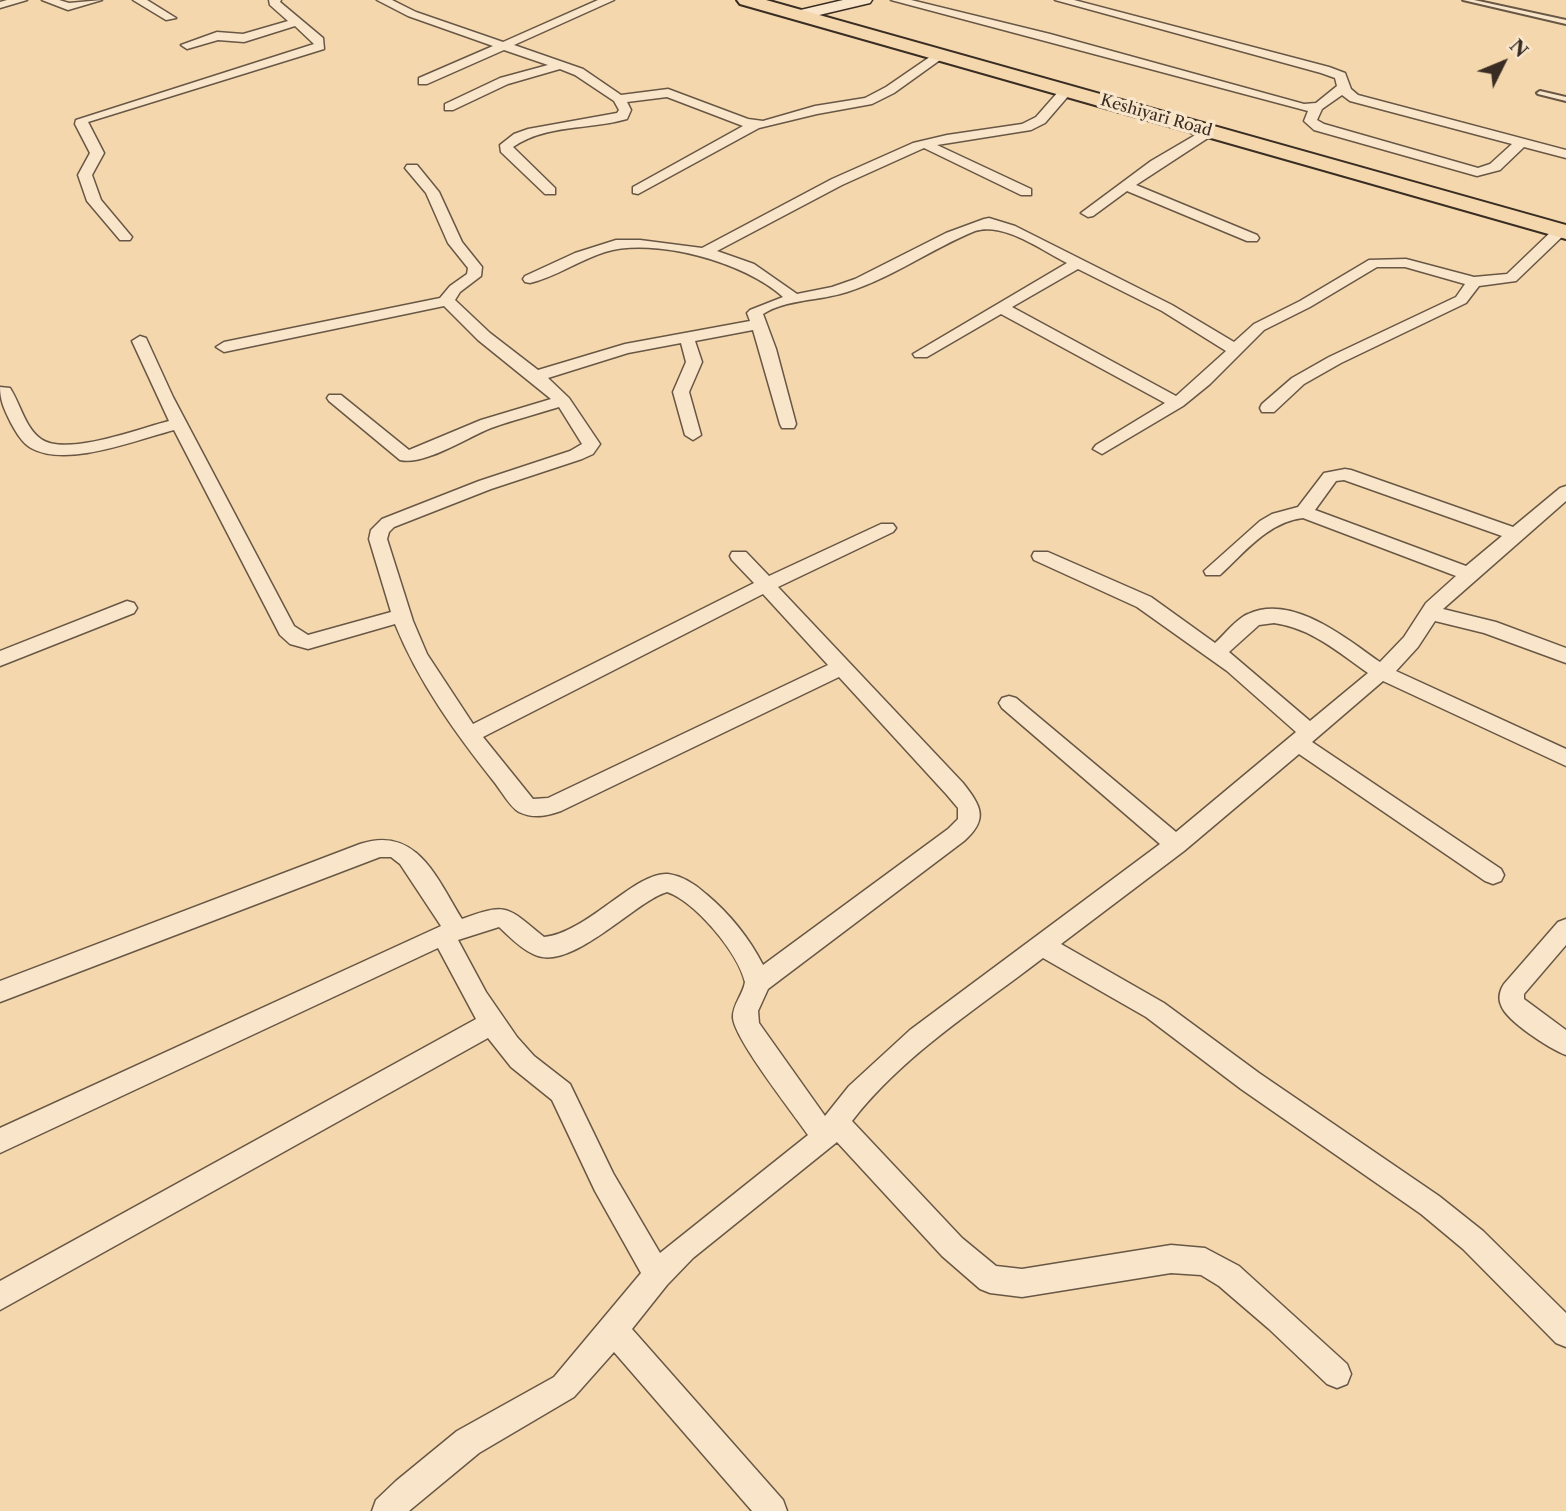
<!DOCTYPE html>
<style>
body{margin:0}
#map{position:relative;width:1566px;height:1511px;overflow:hidden;background:#f4d7ad;font-family:"Libre Caslon Text",serif}
canvas{display:block}
.north{position:absolute;left:1468px;top:28px;width:70px;height:70px;-webkit-text-stroke:5px #f8e5ca;paint-order:stroke;rotate:47deg;font-size:19px;font-weight:700;line-height:28px;text-align:center;color:#392c22}
.north::after{content:'';display:block;margin:auto;width:24px;height:32px;background:#392c22;clip-path:polygon(50% 0,100% 100%,50% 72%,0 100%)}
</style>
<div id="map">
<canvas width="1566" height="1511"></canvas>
<div class="north">N</div>
</div>
<script>
const context = document.querySelector('canvas').getContext('2d');
context.lineJoin = 'round';
function trace(path, color, width, dash) {
  context.strokeStyle = color;
  context.lineWidth = width;
  context.lineCap = dash ? 'butt' : 'round';
  context.setLineDash(dash || []);
  context.stroke(path);
}
function fill(path, color) {
  context.fillStyle = color;
  context.fill(path, 'evenodd');
}
function label(font, color, halo, rows, align = 'center') {
  context.font = font + ' "Libre Caslon Text",serif';
  context.lineWidth = 7;
  context.setLineDash([]);
  context.textBaseline = 'middle';
  context.strokeStyle = halo;
  context.fillStyle = color;
  for (const [text, x, y, turn = 0] of rows) {
    context.save();
    context.translate(x, y);
    context.rotate((+turn || 0) * Math.PI / 180);
    context.textAlign = isNaN(turn) ? turn : align;
    if (halo) context.strokeText(text, 0, 0);
    context.fillText(text, 0, 0);
    context.restore();
  }
}
const lane = new Path2D(`
 M1463 0H1474L1566 20V24Z
 M1540 91 1566 97V101L1538 94 1537 93Z`);
const street = new Path2D(`
 M7 0H27L0 8V2Z
 M42 0H59L69 3 102 0 68 10Z
 M133 0H147L176 18 166 20Z
 M269 0H281L280 2 323 38 324 49 88 122 104 153 92 175 101 200 132 237 130 240H120L87 201 78 175 90 153 75 124 76 120 314 44 295 26 244 42 218 40 187 49 181 45 217 32 243 34 288 21 270 5Z
 M377 0H392L416 12 503 42 598 0H614L514 45 583 69 621 95 668 89 748 119 763 121 815 106 865 98 886 87 937 52 947 55 894 93 872 104 817 114 759 128 638 194 633 193V187L743 126 667 97 627 102 631 110 627 119C589 130 546 124 513 147L555 188V194H545L501 152 500 145 514 134 528 129 617 113 619 110 614 101 575 75 560 69 508 84 453 110H445V104L500 78 548 65 504 50 427 84H419V78L493 46 408 16Z
 M891 0H911L1050 34 1304 104 1316 103 1337 86 1335 78 1321 73 1055 0H1074L1329 67 1345 73 1351 89 1358 95 1566 150V158L1524 147 1500 170 1477 176 1314 130 1304 121 1308 111ZM1342 95 1350 101 1512 144 1490 164 1478 168 1324 124 1317 120 1322 109Z
 M1066 87 1070 88V94L1045 123 1031 130 937 145 1031 189V195H1021L924 148 842 185 717 251 754 264 797 294 832 287 855 279 946 233 984 219 989 218 1015 226 1172 305 1234 342 1254 324 1300 301 1369 260 1406 259 1474 277 1507 274 1556 227H1566V233L1516 281 1479 286 1466 303 1341 363 1304 384 1274 412H1262L1260 408 1262 404 1292 378 1329 357 1456 297 1465 284 1405 267H1377L1310 307 1264 330 1210 384 1183 406 1102 454 1093 449 1096 445 1165 403 1001 314 927 357H915L913 354 1067 263C1041 250 1004 222 975 231 931 249 892 278 847 292 820 301 786 299 763 314L776 349 796 424 794 428H782L780 424 753 330 695 341 702 362 689 392 701 435 693 440 685 435 673 392 686 362 681 343 628 353 548 378 569 398 600 444 593 454 582 459 491 489 394 527 389 532 387 539 413 621 427 654 473 724 754 583 732 560 730 556 732 552H746L769 576 881 524H893L896 528 893 532 778 587 963 783C981 806 989 819 964 841L768 989 758 1011 759 1023 825 1116 849 1086 910 1030 1160 844 1002 708 999 703 1002 698 1009 696 1016 698 1176 832 1296 732 1227 671 1137 607 1034 560 1032 556 1034 552H1048L1151 597 1215 643C1225 634 1236 619 1248 614 1292 593 1347 639 1380 662L1404 637 1426 603 1456 576 1303 518C1268 522 1244 553 1220 575H1206L1204 571 1260 521 1272 514 1298 507 1324 473 1345 469 1351 470 1513 527 1560 488 1566 486V501L1443 609 1496 622 1566 648V663L1484 633 1435 621 1418 647 1396 671 1566 749V766L1383 681 1312 742 1501 869 1504 875 1501 881 1493 884 1485 881 1299 754 1184 851 1061 944 1164 1003 1259 1073 1439 1196 1483 1231 1566 1313V1347L1556 1343 1463 1249 1421 1214 1241 1089 1146 1017 1043 958C978 1008 903 1055 852 1121L962 1238 996 1266 1022 1269 1171 1245 1205 1248 1239 1266 1347 1364 1351 1374 1347 1384 1337 1388 1327 1384 1269 1329 1219 1286 1201 1275 1171 1273 1022 1297 990 1293 980 1289 942 1256 837 1142 693 1258 667 1285 632 1329 783 1500 787 1511H752L614 1352 574 1397 479 1453 409 1511H372L376 1500 396 1481 457 1431 554 1377 641 1273 595 1191 552 1100 511 1067 488 1038 0 1310V1281L476 1019 438 948 0 1153V1128L441 926 400 864 391 857H380L0 1002V981L360 844C417 825 437 879 462 919 508 902 507 907 544 937 587 933 636 871 668 874 683 876 696 885 706 894 730 914 749 938 763 965L948 829 958 819V808L947 795 839 677 561 811C546 816 534 819 519 812 510 807 502 792 495 783 456 734 419 683 395 624L308 649 290 644 280 635 174 430C136 440 67 468 31 448 22 443 16 432 11 423 5 411 0 401 0 387L10 388C20 403 25 428 41 439 67 457 140 428 169 421L132 341 140 336 146 338 173 397 294 626 308 635 391 612 369 539 371 530 382 519 479 481 570 451 582 444 559 407C537 414 513 420 491 428 468 437 424 466 400 460L329 401 327 398 329 395H341L409 450 481 420 551 399 478 340 444 306 224 352 216 347 224 342 440 298 450 286 467 274 468 268 448 243 426 193 405 168 407 165H417L439 192 462 242 482 267 481 276 460 292 455 300 490 333 538 370 625 344 750 321 747 313 750 310 783 297C745 262 654 237 605 252 579 260 556 277 530 283L525 282 523 279 525 276 575 253 616 240H640L702 248 832 179 913 143 947 135 1022 124 1036 117 1058 92ZM1078 269 1162 311 1226 351 1176 396 1012 307ZM1344 480 1502 536 1466 566 1315 510 1336 481ZM763 594 828 665 548 798 533 799 483 737ZM1274 623C1311 628 1338 652 1368 673L1310 721 1229 652 1259 625ZM667 892C696 902 738 953 745 982 743 995 732 1005 733 1018 735 1040 793 1113 808 1135L660 1253 613 1173 570 1084 534 1056 517 1037 486 992 458 940 499 927C509 936 520 948 533 954 570 974 635 901 667 892Z
 M1209 127 1214 128V134L1136 185 1257 235 1259 238 1257 241H1247L1127 191 1093 216 1088 217 1081 213 1151 161Z
 M127 601 134 603 137 608 134 613 0 666V651Z
 M1566 919V945L1524 994V999L1566 1030V1055C1550 1049 1506 1021 1501 1005 1498 998 1500 990 1504 984L1558 922Z`);
const secondary = new Path2D(`
 M843 0H872L870 3 798 20 790 15 792 12Z`);
const primary = new Path2D(`
 M737 0H766L1566 225V239L740 4Z`);
const farStreetnames = [
 ["Keshiyari Road",1156,116,16]
];
trace(lane, '#685745', 4);
trace(street, '#685745', 3);
trace(secondary, '#392c22', 3);
trace(primary, '#392c22', 4);
fill(lane, '#f8e5ca');
fill(street, '#f8e5ca');
fill(secondary, '#f8e5ca');
fill(primary, '#f4d7ad');
label('16px', '#392c22', '#f8e5ca', farStreetnames);
</script>
